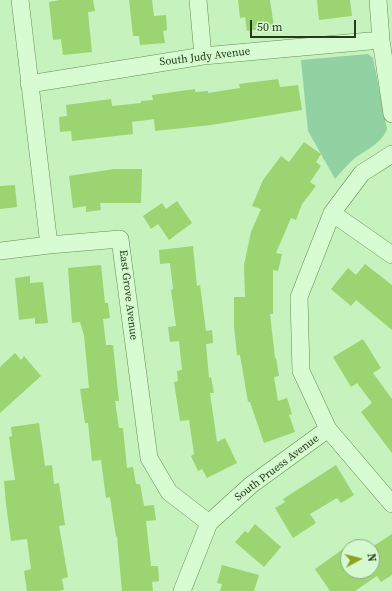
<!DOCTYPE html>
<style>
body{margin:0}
#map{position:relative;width:392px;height:591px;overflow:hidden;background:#c6f2be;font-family:"Source Serif 4",serif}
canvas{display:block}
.north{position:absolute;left:340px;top:539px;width:40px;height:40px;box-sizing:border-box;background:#d4f9ce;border:1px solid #8ead86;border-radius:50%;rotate:83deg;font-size:11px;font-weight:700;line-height:16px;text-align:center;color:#263a1b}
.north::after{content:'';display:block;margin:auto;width:14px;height:18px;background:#8fa21f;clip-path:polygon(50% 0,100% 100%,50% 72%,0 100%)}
.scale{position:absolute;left:250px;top:20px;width:106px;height:18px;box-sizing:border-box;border:2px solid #263a1b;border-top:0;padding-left:5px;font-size:12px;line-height:14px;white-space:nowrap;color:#263a1b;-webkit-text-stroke:3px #d4f9ce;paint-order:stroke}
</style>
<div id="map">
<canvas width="392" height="591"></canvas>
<div class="north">N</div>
<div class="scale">50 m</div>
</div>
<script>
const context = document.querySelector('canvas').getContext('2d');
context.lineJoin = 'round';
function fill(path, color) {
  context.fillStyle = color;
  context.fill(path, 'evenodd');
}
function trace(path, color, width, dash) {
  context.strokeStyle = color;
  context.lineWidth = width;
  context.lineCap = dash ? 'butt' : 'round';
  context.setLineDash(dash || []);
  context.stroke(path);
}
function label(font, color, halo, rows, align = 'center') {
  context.font = font + ' "Source Serif 4",serif';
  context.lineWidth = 3.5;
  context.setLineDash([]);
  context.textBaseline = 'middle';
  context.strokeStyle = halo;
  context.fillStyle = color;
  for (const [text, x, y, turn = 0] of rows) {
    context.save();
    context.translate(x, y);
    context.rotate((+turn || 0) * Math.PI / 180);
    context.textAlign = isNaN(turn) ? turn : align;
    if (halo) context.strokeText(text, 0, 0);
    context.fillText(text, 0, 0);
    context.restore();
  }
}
const green = new Path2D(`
 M368 54 373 58 387 129C382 143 366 150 355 158 348 164 341 172 335 179L308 131 301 60Z`);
const building = new Path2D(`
 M60 0H93L95 11 88 12 92 52 63 55 61 39 53 40 49 2Z
 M129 0H152L154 16 166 15 167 30 163 31 165 43 140 45 139 36H133Z
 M238 0H270L274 27 247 31 245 17 240 18Z
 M317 0H350L352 16 319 20Z
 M278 79 280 87 298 85 302 110 211 125 155 131 154 119 132 122 133 134 72 141 71 131 60 132 59 117 67 116 66 105 111 99 112 106 141 103V101L153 100 152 95 195 89V92L208 91V93L240 88 239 84Z
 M304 142 321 154 316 162 321 166 310 182 316 186 302 204 296 220 291 218 276 253 282 254 278 271 273 270V314H270L275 358H276L279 376 274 377 278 401 287 398 292 414 289 415 295 432 264 443 250 402H248L240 355H237L234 326V297H245L244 265 251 232 261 209 252 206 263 180 281 156 289 162Z
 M114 169H142L141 203H100L101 210 86 212V206L73 208 69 176Z
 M15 185 17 207 0 209V186Z
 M177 201 192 223 169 240 158 224 151 229 143 216 162 203 166 209Z
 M193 246 197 286 200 285 206 331 212 330 213 343 206 344 209 378 211 377 214 393H210L217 442 225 438 237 463 207 478 202 469 198 471 191 456 194 454 189 420 180 421 174 382 178 381 177 371 182 370 179 341 170 342 168 327 176 326 171 290 173 289 170 263 160 264 159 250Z
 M365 264 392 285V330L356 300 351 306 331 289 348 268 356 275Z
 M101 265 105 303H108L110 318 103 319 106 345H113L119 401H115L119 428H123L127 468 133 467 136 484H140L144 506 154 505 156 520 146 521 151 566H158L159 581 152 582 153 591H122L117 536 116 537 110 497 106 498 101 460 92 461 88 423H85L80 389 89 388 84 335 80 322 72 323 68 268Z
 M30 276V283L43 282 48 323 35 324V318L19 320 15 278Z
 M363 339 381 368 373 373 392 399V453L361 412 372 403 357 383 351 387 333 357Z
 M15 353 21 360 24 356 41 376 0 413V367Z
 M39 423 45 466 52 465 54 484 59 483 65 525 59 526 68 577 62 579 64 590 58 591H27L24 571 31 569 27 539 11 541 6 504 4 481 15 480 9 437 12 436 11 427Z
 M336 465 354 495 341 503 337 498 310 514 316 523 293 538 275 508 285 502 283 499Z
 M255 524 281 547 264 567 235 542 245 531 248 533Z
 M392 534V575L381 582 377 576 355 591H330L315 569 343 549 348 556V571H372V547Z
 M222 565 259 575 254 591H220L222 584 217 583Z`);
const minor = new Path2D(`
 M20 0 49 245 120 239 149 458 169 492 209 523
 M198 0 203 56
 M378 0 381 40 392 114
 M29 84 203 56 381 40
 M392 154 362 173 332 213 299 297 301 371 328 429 392 504
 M332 213 392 255
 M0 251 49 245
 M182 591 209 523 251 485 328 429`);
const streetNames = [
 ["South Judy Avenue",205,57,-7],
 ["East Grove Avenue",128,295,83],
 ["South Pruess Avenue",277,468,-37]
];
fill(green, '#91d1a2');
fill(building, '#9bd470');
trace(minor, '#668d55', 18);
trace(minor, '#d8fcd2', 17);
label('11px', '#263a1b', '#d4f9ce', streetNames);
</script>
